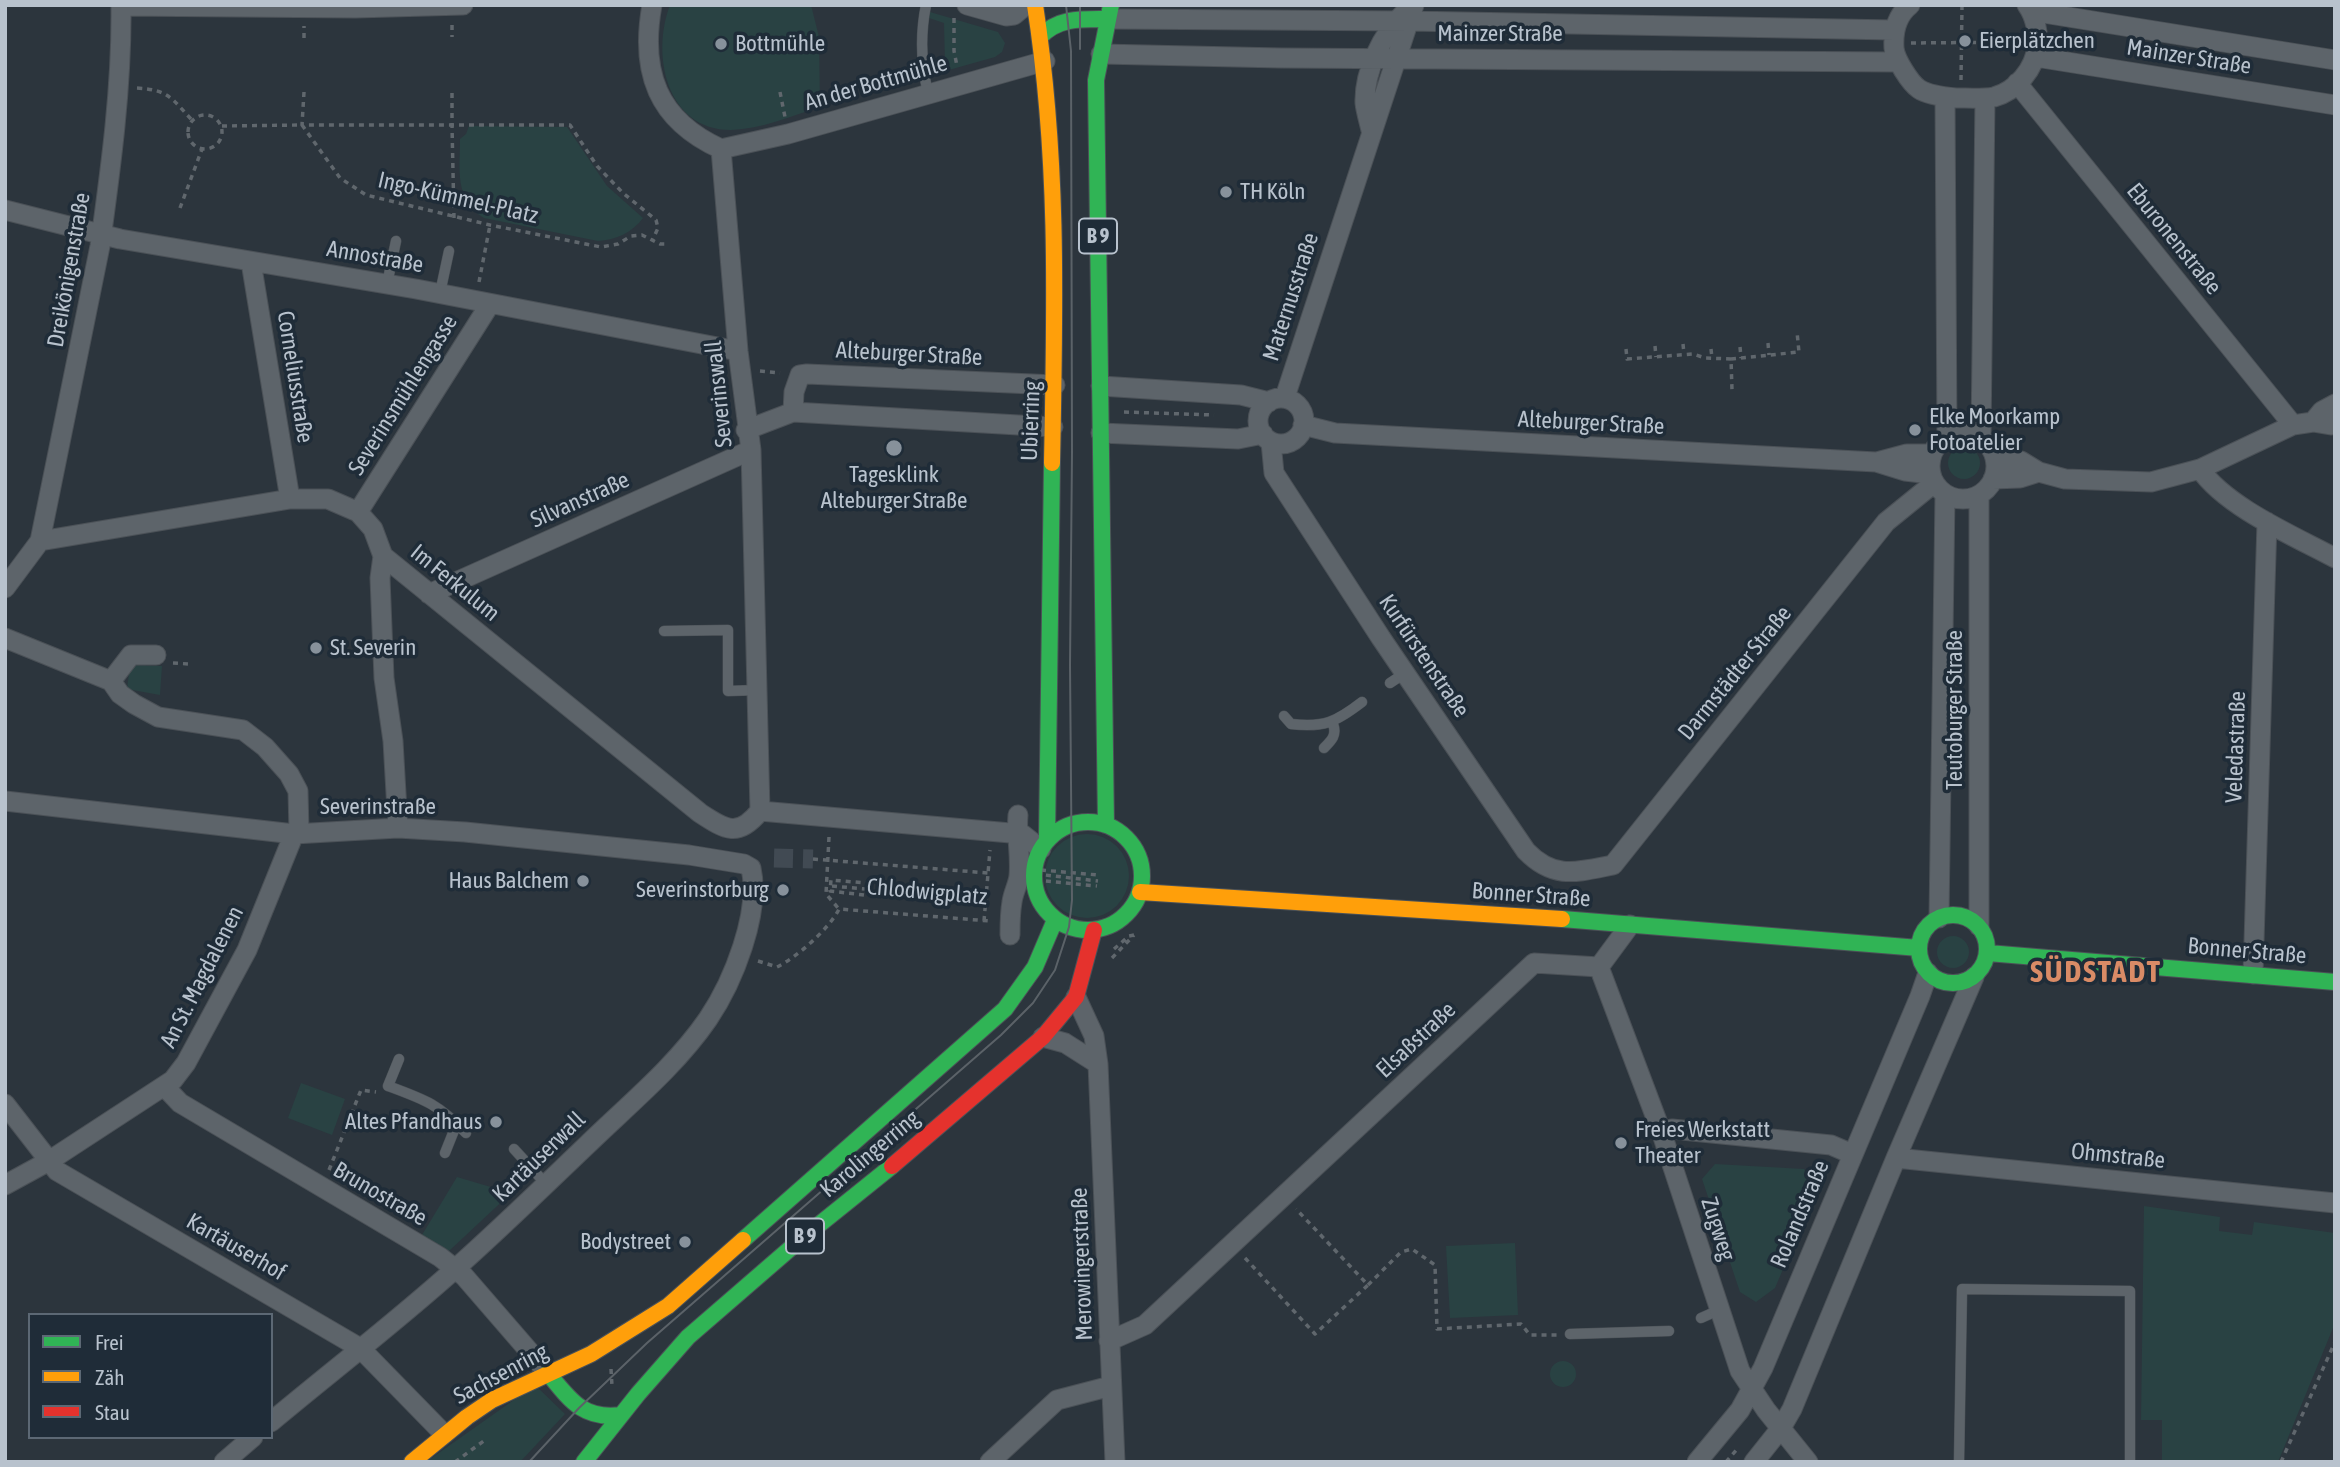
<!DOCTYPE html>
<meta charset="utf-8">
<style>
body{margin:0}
#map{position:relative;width:2340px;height:1467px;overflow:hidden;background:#2c353d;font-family:"Asap Condensed",sans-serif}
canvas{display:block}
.frame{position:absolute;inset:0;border:7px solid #b8c2cd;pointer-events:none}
.legend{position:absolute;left:28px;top:1313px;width:245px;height:126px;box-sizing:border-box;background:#1f2c38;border:2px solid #5c6874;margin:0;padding:9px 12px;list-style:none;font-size:21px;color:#b8c2cd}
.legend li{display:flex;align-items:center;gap:14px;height:35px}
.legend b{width:35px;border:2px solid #5c6874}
</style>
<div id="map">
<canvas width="2340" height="1467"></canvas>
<div class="frame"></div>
<ul class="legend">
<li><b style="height:9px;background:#30b455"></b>Frei</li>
<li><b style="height:9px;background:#ff9f0a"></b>Zäh</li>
<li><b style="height:9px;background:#e5322d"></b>Stau</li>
</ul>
</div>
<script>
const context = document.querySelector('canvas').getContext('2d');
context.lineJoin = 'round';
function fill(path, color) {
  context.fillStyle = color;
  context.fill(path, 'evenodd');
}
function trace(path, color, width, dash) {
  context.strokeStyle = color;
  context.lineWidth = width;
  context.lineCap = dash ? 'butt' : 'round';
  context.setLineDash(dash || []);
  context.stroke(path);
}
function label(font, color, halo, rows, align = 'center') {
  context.font = font + ' "Asap Condensed",sans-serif';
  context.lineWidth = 7;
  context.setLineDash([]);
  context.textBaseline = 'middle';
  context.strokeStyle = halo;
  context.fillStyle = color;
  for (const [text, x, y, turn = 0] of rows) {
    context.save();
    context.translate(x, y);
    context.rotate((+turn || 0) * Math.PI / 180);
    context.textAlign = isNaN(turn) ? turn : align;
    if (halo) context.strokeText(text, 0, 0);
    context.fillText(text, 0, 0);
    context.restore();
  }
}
const green = new Path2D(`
 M670 5H811L819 37 820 107C791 116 762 129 731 130 666 130 651 54 670 5Z
 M930 12 998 32 1005 43 1002 52 995 57 931 75 929 69 945 64 944 23 929 18Z
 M469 126 567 127 607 186 643 218C633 232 616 240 598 241L484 218C454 200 460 169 460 139L466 134Z
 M1948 463a16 16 0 1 1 32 0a16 16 0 1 1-32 0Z
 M130 665 162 666 160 695 127 689Z
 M1045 876a42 42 0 1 1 84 0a42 42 0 1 1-84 0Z
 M1937 952a16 16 0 1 1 32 0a16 16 0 1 1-32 0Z
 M301 1083 345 1099 332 1135 288 1118Z
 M1715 1164 1804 1169 1818 1187 1775 1288 1756 1302 1740 1292 1702 1179Z
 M457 1177 511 1193 449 1251 422 1235Z
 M2144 1206 2220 1217 2219 1231 2252 1235 2254 1222 2335 1233V1323L2278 1462H2162V1420H2141Z
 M1515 1243 1518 1315 1450 1318 1446 1246Z
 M1550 1374a13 13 0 1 1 26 0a13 13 0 1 1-26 0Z
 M535 1385 565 1414 520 1462H426Z`);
const streetTunnel = new Path2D(`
 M774 858 813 859`);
const path = new Path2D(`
 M954 18V51L957 66
 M452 25V37
 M304 38V26
 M1911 43 2018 42
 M1961 80 1962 5
 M137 88C169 90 171 98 192 120
 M304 92 302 125H452V91
 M780 92 785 117
 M188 132a17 17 0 1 1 34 0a17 17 0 1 1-34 0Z
 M222 126 302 125 340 178 366 195 490 225 601 247 618 244 631 236 642 235 660 244H665
 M180 208 202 149
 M454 218 452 125H570L597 166 623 193 656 220 658 228 653 239
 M479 282 490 225
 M1768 343 1769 355
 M1683 344 1684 354
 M1655 346 1656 357
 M1740 347 1741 358
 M1626 349 1627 359 1693 354 1705 358 1731 359 1732 390
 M1711 349 1712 358
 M1731 359 1799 352 1797 332
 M760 371 780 373
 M1124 412 1214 415
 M173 663 189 664
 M829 837 826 894 839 909
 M813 859 988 873
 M1041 870 1098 875
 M1036 874 1098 881
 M1036 880 1097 886
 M832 886 865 889
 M864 895 830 891 831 880 866 883
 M984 921 990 850
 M1114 949 1129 936 1134 935
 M1112 958 1134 935
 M758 961 777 967C796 958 830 928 839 909L990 921
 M329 1170 361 1090 376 1092
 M1245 1258 1315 1334 1368 1285 1296 1209
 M1368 1285 1401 1252 1412 1249 1435 1265 1437 1329 1521 1324 1530 1335H1558
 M611 1369 612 1386
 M455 1462 485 1440
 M1726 1462 1739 1447
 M2281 1462 2335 1342`);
const lane = new Path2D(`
 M926 5C920 35 921 64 928 93
 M387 284 396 241
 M440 293 449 251
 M664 631 728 630V691L758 690
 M1390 683 1405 673
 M1284 716 1291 724C1324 728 1336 722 1362 702
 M1324 748C1332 740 1337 735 1333 724
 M399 1059 388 1086C426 1100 438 1104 466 1133
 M514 1149 546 1184
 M445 1153 457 1123
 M1701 1318 1719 1310
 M1570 1334 1669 1331
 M1959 1462 1962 1289 2130 1291V1462`);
const street = new Path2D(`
 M652 5C640 72 657 120 721 149
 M967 5 1006 16 1014 15 1026 5
 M1910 5C1896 16 1893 32 1894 48 1895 59 1910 83 1919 89 1928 95 1945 97 1956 98 1968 98 1982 99 1994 97 2016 91 2035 69 2037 46 2039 34 2035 16 2027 5
 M121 6 355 8 463 5
 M2031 11 2335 60
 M1108 19 1409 21 1894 30
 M1101 54 1281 58 1898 62
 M2036 57 2335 105
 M2017 83 2293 425
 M1945 97 1947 438
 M1371 130C1369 121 1366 112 1365 103 1364 72 1382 34 1404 13
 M721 149 738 351 751 450 760 811
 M721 149 788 134 1045 61
 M5 210 120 239 416 289 738 351
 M251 262 290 499
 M1101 386 1241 395 1269 402
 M1285 397 1414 5
 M1258 421a23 23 0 1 1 46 0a23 23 0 1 1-46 0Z
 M793 412 794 392 800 375 807 374 1055 385
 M2313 422 2322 411 2335 404
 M1303 425 1335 433 1876 462 1905 471 1931 474
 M746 430 793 412 1053 427
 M1101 433 1238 439 1263 434
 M1930 466a33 33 0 1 1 66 0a33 33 0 1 1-66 0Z
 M1981 437 1985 98
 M1271 442 1274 473 1381 638 1526 851C1554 880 1577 872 1613 865L1886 522 1934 483
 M1995 459 2021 461 2039 472 2065 479 2151 482 2200 469 2293 425 2313 422 2331 425 2335 423
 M1877 462 1907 454H1932
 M2200 469C2226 507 2294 536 2335 558
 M1993 479 2020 478 2039 472
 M1979 495V926
 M358 512 490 304
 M40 541 290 499H328L358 512 373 529 383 556 700 813C726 830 738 838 760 811
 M383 556 380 578 384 678 393 741 398 828
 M5 588 40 541 100 246C111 166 122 86 121 5
 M429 594 751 450
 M5 638 111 681 120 694 134 704 158 717 243 730 265 747 289 774 298 791 299 832
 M111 681 131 655H156
 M5 801 294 834 398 828 465 832 689 855 744 864 751 868C761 913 733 982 708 1019 675 1067 628 1105 587 1145 543 1187 500 1229 455 1269 396 1322 332 1371 271 1422
 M760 811 1022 834 1041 849
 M1939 918 1945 494
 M1630 925 1599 967 1662 1134 1740 1371 1766 1410 1808 1462
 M1010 935C1010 925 1010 913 1012 902 1013 893 1018 885 1019 876 1021 854 1016 837 1018 815
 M2253 974 2267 522
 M1076 997 1094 1036 1098 1064 1115 1462
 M1043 1037 1065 1043 1098 1064
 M164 1086 180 1103 440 1257 464 1276 548 1373
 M5 1104 57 1171 360 1348 444 1434
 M1662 1134 1672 1129 1831 1145 1852 1154
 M1896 1158 2335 1203
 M5 1185 49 1161 173 1080 186 1063 247 950 294 834
 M1109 1341 1145 1325 1534 963 1599 967
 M224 1462 253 1437
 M990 1462 1057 1400 1111 1386
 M1697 1462 1740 1410 1763 1368 1920 996 1928 973
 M1754 1462 1781 1428 1792 1409 1896 1158 1974 977`);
const fast = new Path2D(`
 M1040 37C1058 17 1083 19 1108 19
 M1034 876a54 54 0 1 1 108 0a54 54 0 1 1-108 0Z
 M1106 825 1096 80 1111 5
 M1047 839 1052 463
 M1919 949a34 34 0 1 1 68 0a34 34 0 1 1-68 0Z
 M1562 919 1919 948
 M1988 953 2335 982
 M743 1240 1005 1009 1035 967 1055 920
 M548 1373C570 1400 583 1420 621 1415
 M584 1462 638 1394 688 1337 800 1240 892 1166`);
const slow = new Path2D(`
 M1035 5C1059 161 1055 307 1052 463
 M1140 892 1562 919
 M412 1462 467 1417 492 1400 591 1354 668 1306 743 1240`);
const jam = new Path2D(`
 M892 1166 1043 1037 1076 997 1094 930`);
const tram = new Path2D(`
 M1080 49V5
 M529 1462 579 1408 647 1343 1001 1035 1033 1003 1055 970 1069 927 1072 900 1070 665 1072 453 1071 51 1066 5`);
const markers = [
 [1965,41,7,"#87919b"],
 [721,44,7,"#87919b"],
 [1226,192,7,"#87919b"],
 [1915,430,7,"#87919b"],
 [894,448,9,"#87919b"],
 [316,648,7,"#87919b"],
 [583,881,7,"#87919b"],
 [783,890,7,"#87919b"],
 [496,1122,7,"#87919b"],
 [1621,1143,7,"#87919b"],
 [685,1242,7,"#87919b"]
];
const shields = [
 [1098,236,38],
 [805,1236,38]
];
const shieldNames = [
 ["B 9",1098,236],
 ["B 9",805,1236]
];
const streetNames = [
 ["Mainzer Straße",1500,34],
 ["Mainzer Straße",2189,57,9],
 ["An der Bottmühle",876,83,-16],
 ["Ingo-Kümmel-Platz",458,198,13],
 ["Eburonenstraße",2174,239,51],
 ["Annostraße",375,257,10],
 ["Dreikönigenstraße",69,270,-80],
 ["Maternusstraße",1291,297,-72],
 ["Alteburger Straße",909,354,3],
 ["Corneliusstraße",295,377,81],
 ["Severinswall",719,394,-96],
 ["Severinsmühlengasse",403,395,-58],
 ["Ubierring",1031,421,-88],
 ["Alteburger Straße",1591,423,3],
 ["Silvanstraße",580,500,-24],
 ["Im Ferkulum",455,583,39],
 ["Kurfürstenstraße",1424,656,56],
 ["Darmstädter Straße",1735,673,-51],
 ["Teutoburger Straße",1955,710,-90],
 ["Veledastraße",2236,747,-88],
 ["Severinstraße",378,807],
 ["Chlodwigplatz",927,892,5],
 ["Bonner Straße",1531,895,4],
 ["Bonner Straße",2247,951,5],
 ["An St. Magdalenen",202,977,-63],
 ["Elsaßstraße",1416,1040,-43],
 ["Karolingerring",870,1154,-40],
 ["Ohmstraße",2118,1156,6],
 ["Kartäuserwall",539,1157,-44],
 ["Brunostraße",380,1194,30],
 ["Rolandstraße",1800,1214,-67],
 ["Zugweg",1718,1229,72],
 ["Kartäuserhof",236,1247,30],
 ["Merowingerstraße",1082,1264,-92],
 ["Sachsenring",501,1374,-28]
];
const poiNames = [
 ["Eierplätzchen",1979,41],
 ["Bottmühle",735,44],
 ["TH Köln",1240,192],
 ["Elke Moorkamp",1929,417],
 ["Fotoatelier",1929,443],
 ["Tagesklink",894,475,"center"],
 ["Alteburger Straße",894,501,"center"],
 ["St. Severin",330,648],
 ["Haus Balchem",569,881,"right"],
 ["Severinstorburg",769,890,"right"],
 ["Altes Pfandhaus",482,1122,"right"],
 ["Freies Werkstatt",1635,1130],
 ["Theater",1635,1156],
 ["Bodystreet",671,1242,"right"]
];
const districtNames = [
 ["SÜDSTADT",2096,973]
];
fill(green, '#294243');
trace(streetTunnel, '#414a53', 19, [19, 10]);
trace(lane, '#4b5157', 11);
trace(street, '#4b5157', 21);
trace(fast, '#4b5157', 18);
trace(slow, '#4b5157', 18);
trace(jam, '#4b5157', 18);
trace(path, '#60676d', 3.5, [5, 5]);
trace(lane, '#5d646a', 10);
trace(street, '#5d646a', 19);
trace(fast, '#30b455', 16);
trace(slow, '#ff9f0a', 16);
trace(jam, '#e5322d', 16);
trace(tram, '#5b6268', 2);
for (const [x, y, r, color] of markers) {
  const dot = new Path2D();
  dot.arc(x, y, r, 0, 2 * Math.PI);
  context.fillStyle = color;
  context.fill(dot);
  trace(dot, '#1f2c38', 2.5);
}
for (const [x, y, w] of shields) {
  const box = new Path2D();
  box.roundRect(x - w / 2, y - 17.5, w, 35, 5);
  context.fillStyle = '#1f2c38';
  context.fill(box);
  trace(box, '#b8c2cd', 2);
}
label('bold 21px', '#b8c2cd', null, shieldNames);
label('23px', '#b8c2cd', '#1f2c38', streetNames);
label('23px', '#b8c2cd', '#1f2c38', poiNames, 'left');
context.letterSpacing = '2px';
label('bold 30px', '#d98b66', '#1f2c38', districtNames);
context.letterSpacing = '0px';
</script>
